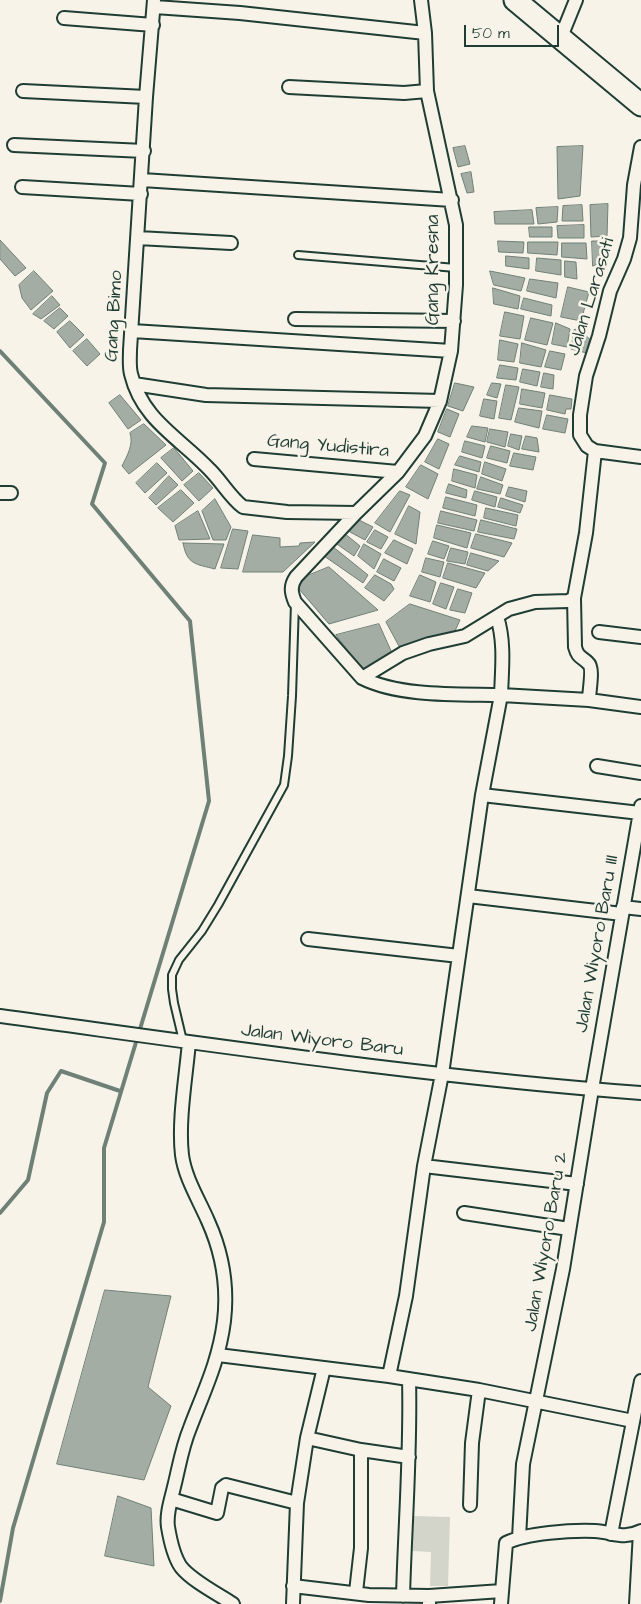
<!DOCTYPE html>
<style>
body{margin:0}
#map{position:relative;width:641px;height:1604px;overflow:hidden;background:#f7f3e8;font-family:"Architects Daughter",sans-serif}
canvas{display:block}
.scale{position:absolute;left:464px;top:25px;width:95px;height:22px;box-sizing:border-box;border:2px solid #1f3d34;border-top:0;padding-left:6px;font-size:15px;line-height:18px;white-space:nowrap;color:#1f3d34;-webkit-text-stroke:4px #f7f3e8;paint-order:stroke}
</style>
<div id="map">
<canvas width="641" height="1604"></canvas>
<div class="scale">50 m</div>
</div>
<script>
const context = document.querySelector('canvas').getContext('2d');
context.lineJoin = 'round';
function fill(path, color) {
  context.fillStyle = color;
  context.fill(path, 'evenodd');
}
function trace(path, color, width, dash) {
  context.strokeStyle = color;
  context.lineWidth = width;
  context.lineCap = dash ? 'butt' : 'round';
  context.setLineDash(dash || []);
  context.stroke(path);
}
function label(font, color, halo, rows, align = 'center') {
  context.font = font + ' "Architects Daughter",sans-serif';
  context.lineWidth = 5;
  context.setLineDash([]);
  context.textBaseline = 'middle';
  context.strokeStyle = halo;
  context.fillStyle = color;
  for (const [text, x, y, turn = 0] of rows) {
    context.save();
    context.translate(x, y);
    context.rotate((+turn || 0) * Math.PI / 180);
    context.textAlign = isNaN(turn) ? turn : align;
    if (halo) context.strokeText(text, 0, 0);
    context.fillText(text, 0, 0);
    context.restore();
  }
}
const green = new Path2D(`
 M413 1516 450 1517 448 1586H430L431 1552 412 1551Z`);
const water = new Path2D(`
 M465 146 470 164 458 167 453 148Z
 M583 146 580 196 558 199 557 147Z
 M471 172 474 192 467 193 461 174Z
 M608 204 607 236 591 237 590 205Z
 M582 205 583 221H562L563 206Z
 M558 207 557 222 538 224 536 208Z
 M532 210 534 224H495L494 212Z
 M584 225V238H558L557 226Z
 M529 227H552V237H530Z
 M0 240 26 268 15 276 0 259Z
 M498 241 524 242 523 253 499 252Z
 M592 241H605V255H601L600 263 593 266Z
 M528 242H558L557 255 528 253Z
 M562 243H586L587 259 562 257Z
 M506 256 529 258V269L506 266Z
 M537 258 561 260V275L536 271Z
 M565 261 576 262 577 279 565 277Z
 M34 271 53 291 31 310 22 298 19 285Z
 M490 271 525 278 521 291 494 285Z
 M530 279 558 283 556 298 527 291Z
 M568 287 589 292 581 321 561 317Z
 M493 288 520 296 518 309 494 304Z
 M52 296 60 305 41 319 33 314Z
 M524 298 552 305 551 316 521 309Z
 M60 308 68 316 54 329 44 321Z
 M505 312 524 316 520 339 500 336Z
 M531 318 553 323 547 345 525 340Z
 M70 321 84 335 70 348 57 332Z
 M556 323 570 329 567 347 552 344Z
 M578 329 592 341 587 353 571 349 574 330Z
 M87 339 100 354 87 366 73 351Z
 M500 340 518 344 514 362 498 360Z
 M522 343 546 350 541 367 520 363Z
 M550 351 565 354 561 370 545 367Z
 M500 365 518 368 516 380 497 378Z
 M523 369 540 372 537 386 520 382Z
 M544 373 554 375 553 389 541 387Z
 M455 383 474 387 463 411 448 406Z
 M492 383 501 384 497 398 487 395Z
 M506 385 519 387 511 420 499 418Z
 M522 389 545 393 542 408 520 404Z
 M120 395 141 420 128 429 109 403Z
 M550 395 572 399 571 409H566L565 414 547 410Z
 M484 399 497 401 494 419 480 416Z
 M519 408 542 411 539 428 515 422Z
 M447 409 459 414 450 437 438 432Z
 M547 415 568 419 565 433 543 429Z
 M144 424 166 445 129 474 122 466C127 456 134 444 130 433Z
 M472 426 488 428 485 442 467 437Z
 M490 429 508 432 505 447 487 442Z
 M511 434 522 436 519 450 508 446Z
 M526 436 537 438 539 452 522 449Z
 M438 439 449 444 439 469 425 462Z
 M465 441 485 446 482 458 462 452Z
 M491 446 510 451 507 463 487 458Z
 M174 448 193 471 182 481 161 458Z
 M514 453 536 457 533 470 510 466Z
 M460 456 481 462 479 472 455 465Z
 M485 462 506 469 502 481 482 474Z
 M157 463 167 473 145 493 136 483Z
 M421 465 438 474 428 499 406 487Z
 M454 469 477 475 475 488 452 481Z
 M199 473 213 488 199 501 184 485Z
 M169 476 178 485 156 505 149 498Z
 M481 477 503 485 500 494 477 489Z
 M449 484 467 490 466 498 446 493Z
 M509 487 527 491 525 502 506 496Z
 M181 490 194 503 173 522 158 508Z
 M400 491 410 495 390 532 375 523Z
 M475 491 497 497 495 507 472 500Z
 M446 497 477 505 475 516 443 508Z
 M501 498 523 505 520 513 498 507Z
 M215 499 231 527 226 540H213L202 511Z
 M409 506 420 512 416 544 395 534Z
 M486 508 518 515 516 526 484 518Z
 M198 511 210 539 179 540 175 526Z
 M441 511 477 520 474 531 438 523Z
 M357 519 373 527 365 540 350 532Z
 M481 520 517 529 514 539 478 532Z
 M437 525 471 533 467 548 434 538Z
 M233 529 248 531 238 569 221 568Z
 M375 530 388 537 381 549 367 542Z
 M344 533 360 546 354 556 334 542Z
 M476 534 512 543 504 557 471 548Z
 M253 535 280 538V547L299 546 300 543 315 542 283 572H243Z
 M394 540 413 549 407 564 385 553Z
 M433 541 449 546 444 559 428 554Z
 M183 543 224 544 215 569C196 564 187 565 183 543Z
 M364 544 381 554 374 569 358 556Z
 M332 546 368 575 363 583 324 556Z
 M451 548 468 552 465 564 447 561Z
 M471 553 499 561 488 571 467 565Z
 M426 558 444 562 440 577 422 572Z
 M384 559 401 568 394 581 377 572Z
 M448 563 485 573 476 588 443 578Z
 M329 567 378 610 329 624 299 589 302 578Z
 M375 575 391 584 394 589 384 601 365 588Z
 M420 575 436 582 430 602 410 596Z
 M441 583 454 587 446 609 433 604Z
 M458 589 472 593 465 613 450 610Z
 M410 604 460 620 454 633 400 648 386 622Z
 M379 624 392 653 362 670 336 635Z
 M105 1290 171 1296 148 1387 171 1406 144 1480 57 1464Z
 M118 1496 151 1508 154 1566 105 1556Z`);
const stream = new Path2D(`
 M0 351 105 463 92 504 190 621 209 801 104 1148V1222L13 1528 0 1601
 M0 1213 28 1180 47 1093 61 1071 120 1091`);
const service = new Path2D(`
 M298 255 456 268
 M183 1041 174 1003 172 989V975L179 960 202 931 218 905 284 785 288 756 292 696 295 603`);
const minor = new Path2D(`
 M154 0 146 97 130 350C130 358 129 366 131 374 142 420 180 438 210 470 222 482 230 497 243 507L287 512 356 513
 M421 0 425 33 427 91 456 225V285L451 351 440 401 425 436 398 472 356 513 296 577C290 586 291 592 295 602L362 678C400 697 459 694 501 695 502 669 505 641 497 617
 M155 7 240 13 425 33
 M64 18 153 25
 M561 37 576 0
 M289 87 404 93 427 91
 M23 91 146 97
 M14 145 144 151
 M641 147 634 185 630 238 624 259 610 291 599 336 586 376 580 415V435L587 446 595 451 641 457
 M142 180 452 200
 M22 187 141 194
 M138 238 231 243
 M295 319 454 321
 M132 331 451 351
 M134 384 206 395 440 401
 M254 459 398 472
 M0 493H11
 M574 598 575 647C578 658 581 656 588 663 594 668 589 691 589 700
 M599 632 641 637
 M362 678 403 653 429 644 465 636 509 609 535 602 568 601 574 598 586 533 595 451
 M597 766 641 773
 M482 795 640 813
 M468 896 622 914
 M623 907 641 909
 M308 939 459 956
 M0 1016C213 1045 426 1077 641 1093
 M189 1042C186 1077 178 1121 182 1155 185 1178 199 1200 208 1221 222 1252 228 1287 224 1321 219 1361 204 1391 190 1428 182 1447 179 1467 174 1487 171 1500 166 1514 168 1527 170 1539 174 1557 181 1567 192 1581 218 1594 233 1604
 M424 1166 577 1184
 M464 1213 569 1229
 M218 1355 389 1376 479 1390 633 1421
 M389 1376 406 1296 424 1166 442 1074 482 795 501 695 589 700 641 707
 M307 1438 361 1450
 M171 1499 217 1513 222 1488 226 1485 297 1503
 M470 1505 472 1443 479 1390
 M611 1534 641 1381
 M519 1538 523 1464 563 1269 592 1089 641 806
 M293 1586 369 1595 429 1596V1604
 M356 1592 361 1548V1450L409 1457
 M403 1596C405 1524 411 1451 409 1379
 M429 1596 502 1591
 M293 1604 297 1503 307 1438 324 1368
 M501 1604 506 1543C526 1533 572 1530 595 1531 613 1532 623 1540 641 1531
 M636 1604 640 1532`);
const trunk = new Path2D(`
 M515 0 641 105`);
const streetNames = [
 ["Gang Kresna",434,270,-90],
 ["Jalan Larasati",592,297,-73],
 ["Gang Bimo",115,316,-87],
 ["Gang Yudistira",328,447,5],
 ["Jalan Wiyoro Baru III",598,944,-80],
 ["Jalan Wiyoro Baru",322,1041,7],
 ["Jalan Wiyoro Baru 2",547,1242,-80]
];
fill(green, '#d3d5ca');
fill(water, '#a4ada3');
trace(water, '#6f8077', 1);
trace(stream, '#6f8077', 4);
trace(service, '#1f3d34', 10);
trace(minor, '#1f3d34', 16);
trace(trunk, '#1f3d34', 25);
trace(service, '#f7f3e8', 6);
trace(minor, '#f7f3e8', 12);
trace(trunk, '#f7f3e8', 21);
label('19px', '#1f3d34', '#f7f3e8', streetNames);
</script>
